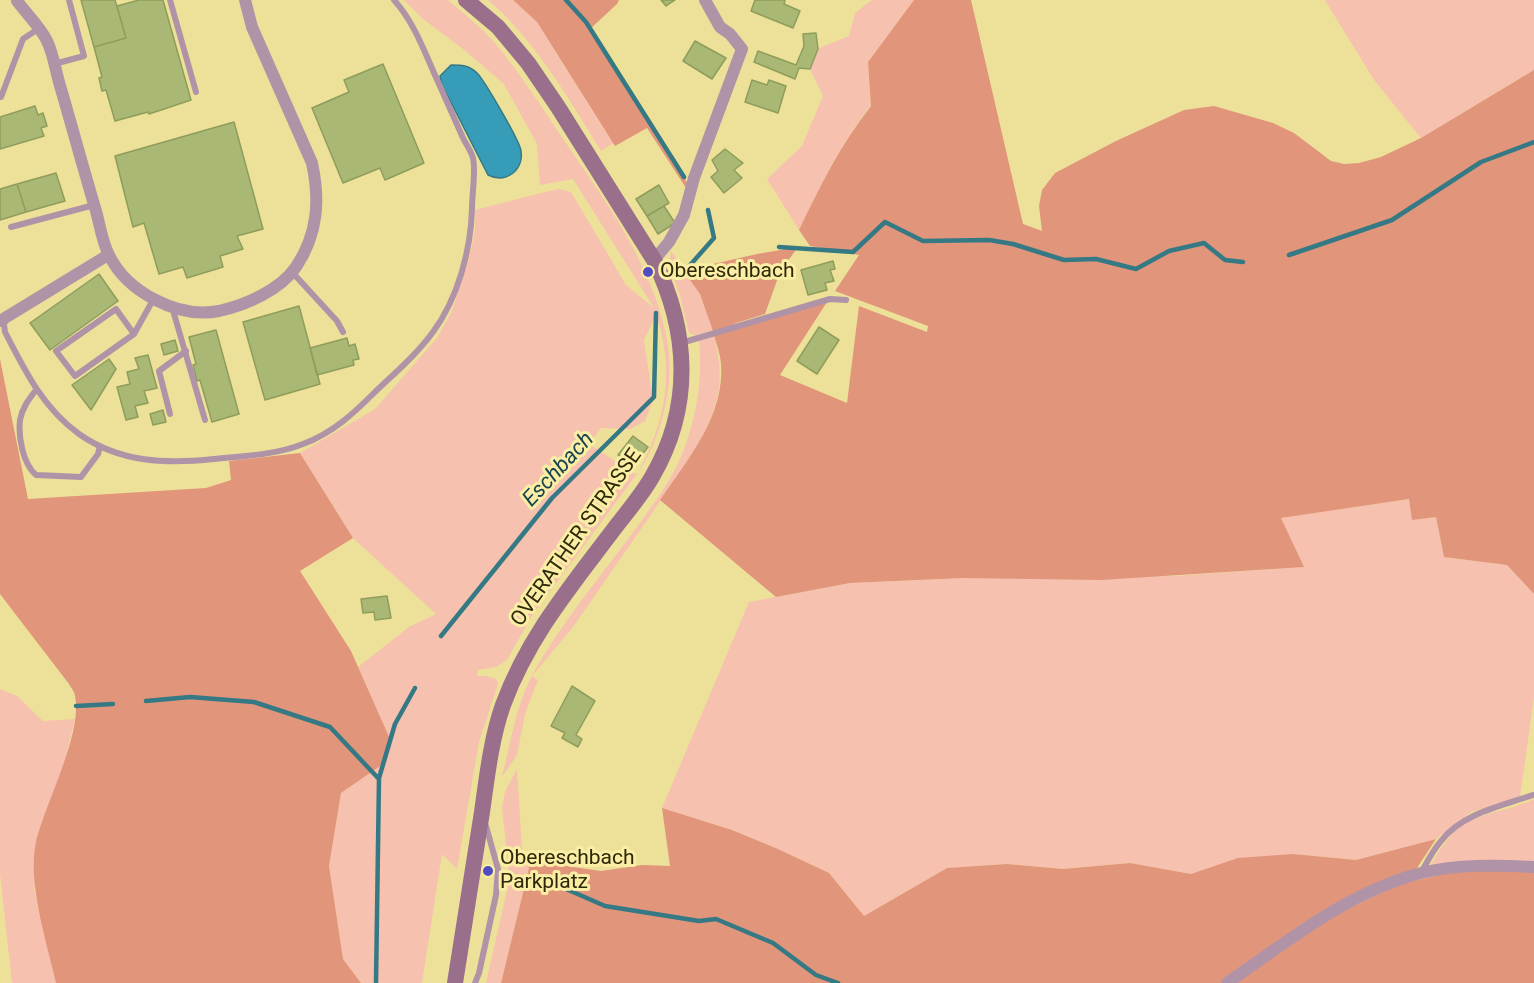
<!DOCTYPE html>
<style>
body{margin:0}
canvas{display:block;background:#ede098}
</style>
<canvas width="1534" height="983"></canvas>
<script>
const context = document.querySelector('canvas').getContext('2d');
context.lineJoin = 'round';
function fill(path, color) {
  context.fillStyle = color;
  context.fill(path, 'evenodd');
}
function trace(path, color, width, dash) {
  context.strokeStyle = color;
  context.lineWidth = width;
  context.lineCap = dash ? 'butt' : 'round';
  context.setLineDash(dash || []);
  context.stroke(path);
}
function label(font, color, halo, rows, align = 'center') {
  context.font = font + ' Roboto,sans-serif';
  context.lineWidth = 6;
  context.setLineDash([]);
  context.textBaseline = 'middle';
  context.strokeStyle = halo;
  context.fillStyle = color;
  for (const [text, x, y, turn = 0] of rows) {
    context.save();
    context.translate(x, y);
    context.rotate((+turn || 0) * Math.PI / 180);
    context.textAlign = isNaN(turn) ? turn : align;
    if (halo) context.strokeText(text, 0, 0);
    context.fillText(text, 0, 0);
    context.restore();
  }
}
const green = new Path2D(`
 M404 0H448C464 14 481 27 495 43 519 72 540 104 561 136 604 199 653 264 667 340 675 382 663 431 642 467L531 617 507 660 496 667 478 670 477 676H487L496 679 498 684 479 742 457 869 442 854 422 983H361L343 959 329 866 341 793 386 762 390 739 358 667 409 627 436 614 353 538 300 453 375 409 437 338 452 311 469 259 475 230V210L549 191 559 189 571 192 626 285 654 308 573 179 540 185 537 144 504 84 463 49 423 19ZM656 315C676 372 665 423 637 475L589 444 601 428 630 429 645 421 653 400 644 340Z
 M488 0H513L537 22 613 143 601 151C569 99 535 40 488 0Z
 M872 0H914L868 62 871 105C841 144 820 186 799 230L767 179 802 146 823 96 810 69 819 48 849 36 855 13Z
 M1325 0H1534V70L1421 138 1374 80Z
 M671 251 700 294 713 330 695 335 689 333 680 295 669 266Z
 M714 336C727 386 717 410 693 454L573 627 532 676 538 680 525 714 517 755 502 777C511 742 516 704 534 672 563 620 602 575 637 527 653 505 670 482 681 457 696 421 703 380 699 341Z
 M1409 499 1436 517 1444 557 1507 565 1534 594V697L1520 797 1471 812 1436 839 1356 860 1293 854 1191 874 1130 863 1063 869 1007 864 947 868 864 916 829 873 778 849 732 830 662 808 749 602 850 583 963 578 1174 576 1303 567 1281 518Z
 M0 689 17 696 43 721 75 719 34 889 56 983H12L0 874Z
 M517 769 522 849 529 868 501 983H486L508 886V862L502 807 505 792Z
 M1534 799V863L1429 868C1440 849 1451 830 1472 820 1491 811 1514 809 1534 799Z`);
const forest = new Path2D(`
 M513 0H619L617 4 589 30 690 187 688 191 647 128 615 146 537 22Z
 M914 0H971L1023 224 1042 231 1039 206 1042 190 1055 173 1116 141 1184 110 1214 106 1273 123 1294 133 1331 161 1344 164 1359 163 1381 157 1421 138 1534 70V594L1507 565 1444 557 1436 517 1412 520 1409 499 1281 518 1304 567 1101 580 963 578 850 583 776 597 660 500C688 459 725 416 721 363 720 354 717 345 714 336L827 302 780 375 847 403 859 306 927 332 928 326 835 291 859 255 810 246 799 230C820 186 841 144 871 106L868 62Z
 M798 247 780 272 765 314 736 323 714 334 700 294 685 273 687 270 757 254Z
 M0 359 28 499 206 488 231 480 229 461 300 453 353 538 300 571 351 651 390 739 386 762 341 793 329 866 343 959 361 983H56C47 943 27 882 36 842 45 804 83 733 75 696 75 692 71 688 69 684L0 594Z
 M662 808 732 830 778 849 829 873 864 916 947 868 1007 864 1063 869 1130 863 1191 874 1238 858 1293 854 1356 860 1436 839 1415 871 1317 916 1221 983H501L529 868 526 860 601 871 642 865 670 866Z
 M1493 868 1534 871V983H1234L1321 922 1397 885 1443 874Z`);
const water = new Path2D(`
 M451 65C461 65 469 65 477 73 484 80 520 141 521 151 524 170 506 184 488 175L442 85 440 76Z`);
const stream = new Path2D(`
 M566 0 586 22 684 177
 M779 247 853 252 885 222 923 241 989 240 1013 244 1064 260 1096 259 1136 269 1169 251 1204 243 1225 260 1243 262
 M1289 255 1392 220 1481 162 1534 142
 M684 272 714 238 708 210
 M441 636 552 498 654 397 656 313
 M146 701 190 697 254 702 330 727 378 778
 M76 706 113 704
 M557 885 605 906 699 921 716 919 773 943 816 975 838 983
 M376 983 379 778 395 724 415 688`);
const building = new Path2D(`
 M81 0H115L126 38 94 47Z
 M139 0H163L191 100 149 114 148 112 115 121 106 90 102 91 99 78 102 77 94 47 126 38 117 6Z
 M661 0H675L666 6Z
 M755 0H785L784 4 800 11 793 28 751 11Z
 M816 33 818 49 810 69 799 68 795 79 754 62 758 51 796 65 804 46 803 34Z
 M695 41 726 58 712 79 683 61Z
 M383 64 424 163 385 180 380 168 343 183 312 108 349 92 344 80Z
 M752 80 767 85 769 80 786 86 778 113 745 102Z
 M35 106 38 115 43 113 47 126 41 128 44 136 0 149V117Z
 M234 122 263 229 237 236 243 249 220 256 223 267 187 278 183 267 159 274 144 223 133 227 115 156Z
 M725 149 743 163 734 170 742 178 724 193 711 177 718 171 712 160Z
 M56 173 65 201 26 212 17 184Z
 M17 184 26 212 0 220V189Z
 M659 185 669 203 647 216 636 199Z
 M664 206 675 223 658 234 647 216Z
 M833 261 835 269 830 270 834 281 825 283 827 290 808 295 801 270Z
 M99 274 118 301 50 350 30 323Z
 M299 306 320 384 265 400 243 322Z
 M819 327 839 340 817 374 797 361Z
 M216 330 239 414 212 422 200 380 197 381 193 365 196 364 189 337Z
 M347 338 349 346 355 344 359 359 353 360 354 365 317 375 310 348Z
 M175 340 178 351 164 355 161 344Z
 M148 355 157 388 144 391 148 403 135 406 138 417 126 420 117 387 130 384 127 372 139 369 135 358Z
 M109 359 116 369 91 410 72 385Z
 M163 410 166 422 153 425 150 414Z
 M633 436 648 447 633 466 618 455Z
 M387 596 391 618 375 620 374 612 363 613 361 599Z
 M572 686 595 701 576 735 582 739 578 747 562 738 565 733 551 726Z`);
const service = new Path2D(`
 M170 0 196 92
 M54 64 84 56 69 0
 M1 97 23 39 38 29
 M11 227 94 205
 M292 272 337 321 343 332
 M172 307 205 420
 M6 320 4 324 5 332C25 371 43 408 79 434 120 463 167 464 214 459 244 456 275 455 303 444 333 433 354 413 376 391 396 372 417 354 433 332 458 298 471 250 472 208 472 194 476 171 473 158 471 151 466 144 463 138 455 120 447 102 439 84 426 56 415 23 394 0
 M134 334 116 309 56 351 75 376 134 334 153 300
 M681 343 830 299 846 300
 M36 390C29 399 22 408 20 420 18 437 23 464 36 475L81 477 98 454 100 446
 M170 414 159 371 186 351
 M1421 873C1427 862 1433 850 1441 841 1463 813 1501 806 1533 795
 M475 983 479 973 496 895 498 869 486 826`);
const minor = new Path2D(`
 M17 1C26 13 41 28 47 41 54 55 56 74 61 89 73 130 84 171 96 211 100 225 102 242 109 255 127 292 178 319 219 311 246 305 280 290 296 267 318 234 320 200 312 163L252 27 245 0
 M654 260 669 242 684 215 694 178 742 49 730 34 720 27 705 0
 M0 321 108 255
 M1227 983C1288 941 1348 892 1421 873 1458 864 1496 865 1534 867`);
const secondary = new Path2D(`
 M455 983C464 926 473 869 482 812 487 777 491 739 503 705 528 637 571 586 614 529 627 512 641 496 652 477 693 407 689 331 654 260L558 107 528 63 498 27 466 0`);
const markers = [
 [648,272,6,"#514cc2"],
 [488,871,6,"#514cc2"]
];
const poiNames = [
 ["Obereschbach",660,272],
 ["Obereschbach",500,859],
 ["Parkplatz",500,883]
];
const streetNames = [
 ["OVERATHER STRASSE",577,538,-55]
];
const waterNames = [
 ["Eschbach",559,470,-47]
];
fill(green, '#f6c1af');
fill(forest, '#e1957b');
fill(water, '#369cb8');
trace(water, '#347984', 1.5);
trace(stream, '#347984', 4.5);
fill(building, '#a9b975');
trace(building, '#8e9d5a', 1.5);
trace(service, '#b193a7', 6);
trace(minor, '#b193a7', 12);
trace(secondary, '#9a6f8c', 16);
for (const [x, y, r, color] of markers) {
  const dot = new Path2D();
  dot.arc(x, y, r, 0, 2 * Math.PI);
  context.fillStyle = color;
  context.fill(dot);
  trace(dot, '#faeda4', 2);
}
label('21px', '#2e280a', '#faeda4', poiNames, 'left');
label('21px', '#2e280a', '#faeda4', streetNames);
label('italic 22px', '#194551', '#faeda4', waterNames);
</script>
